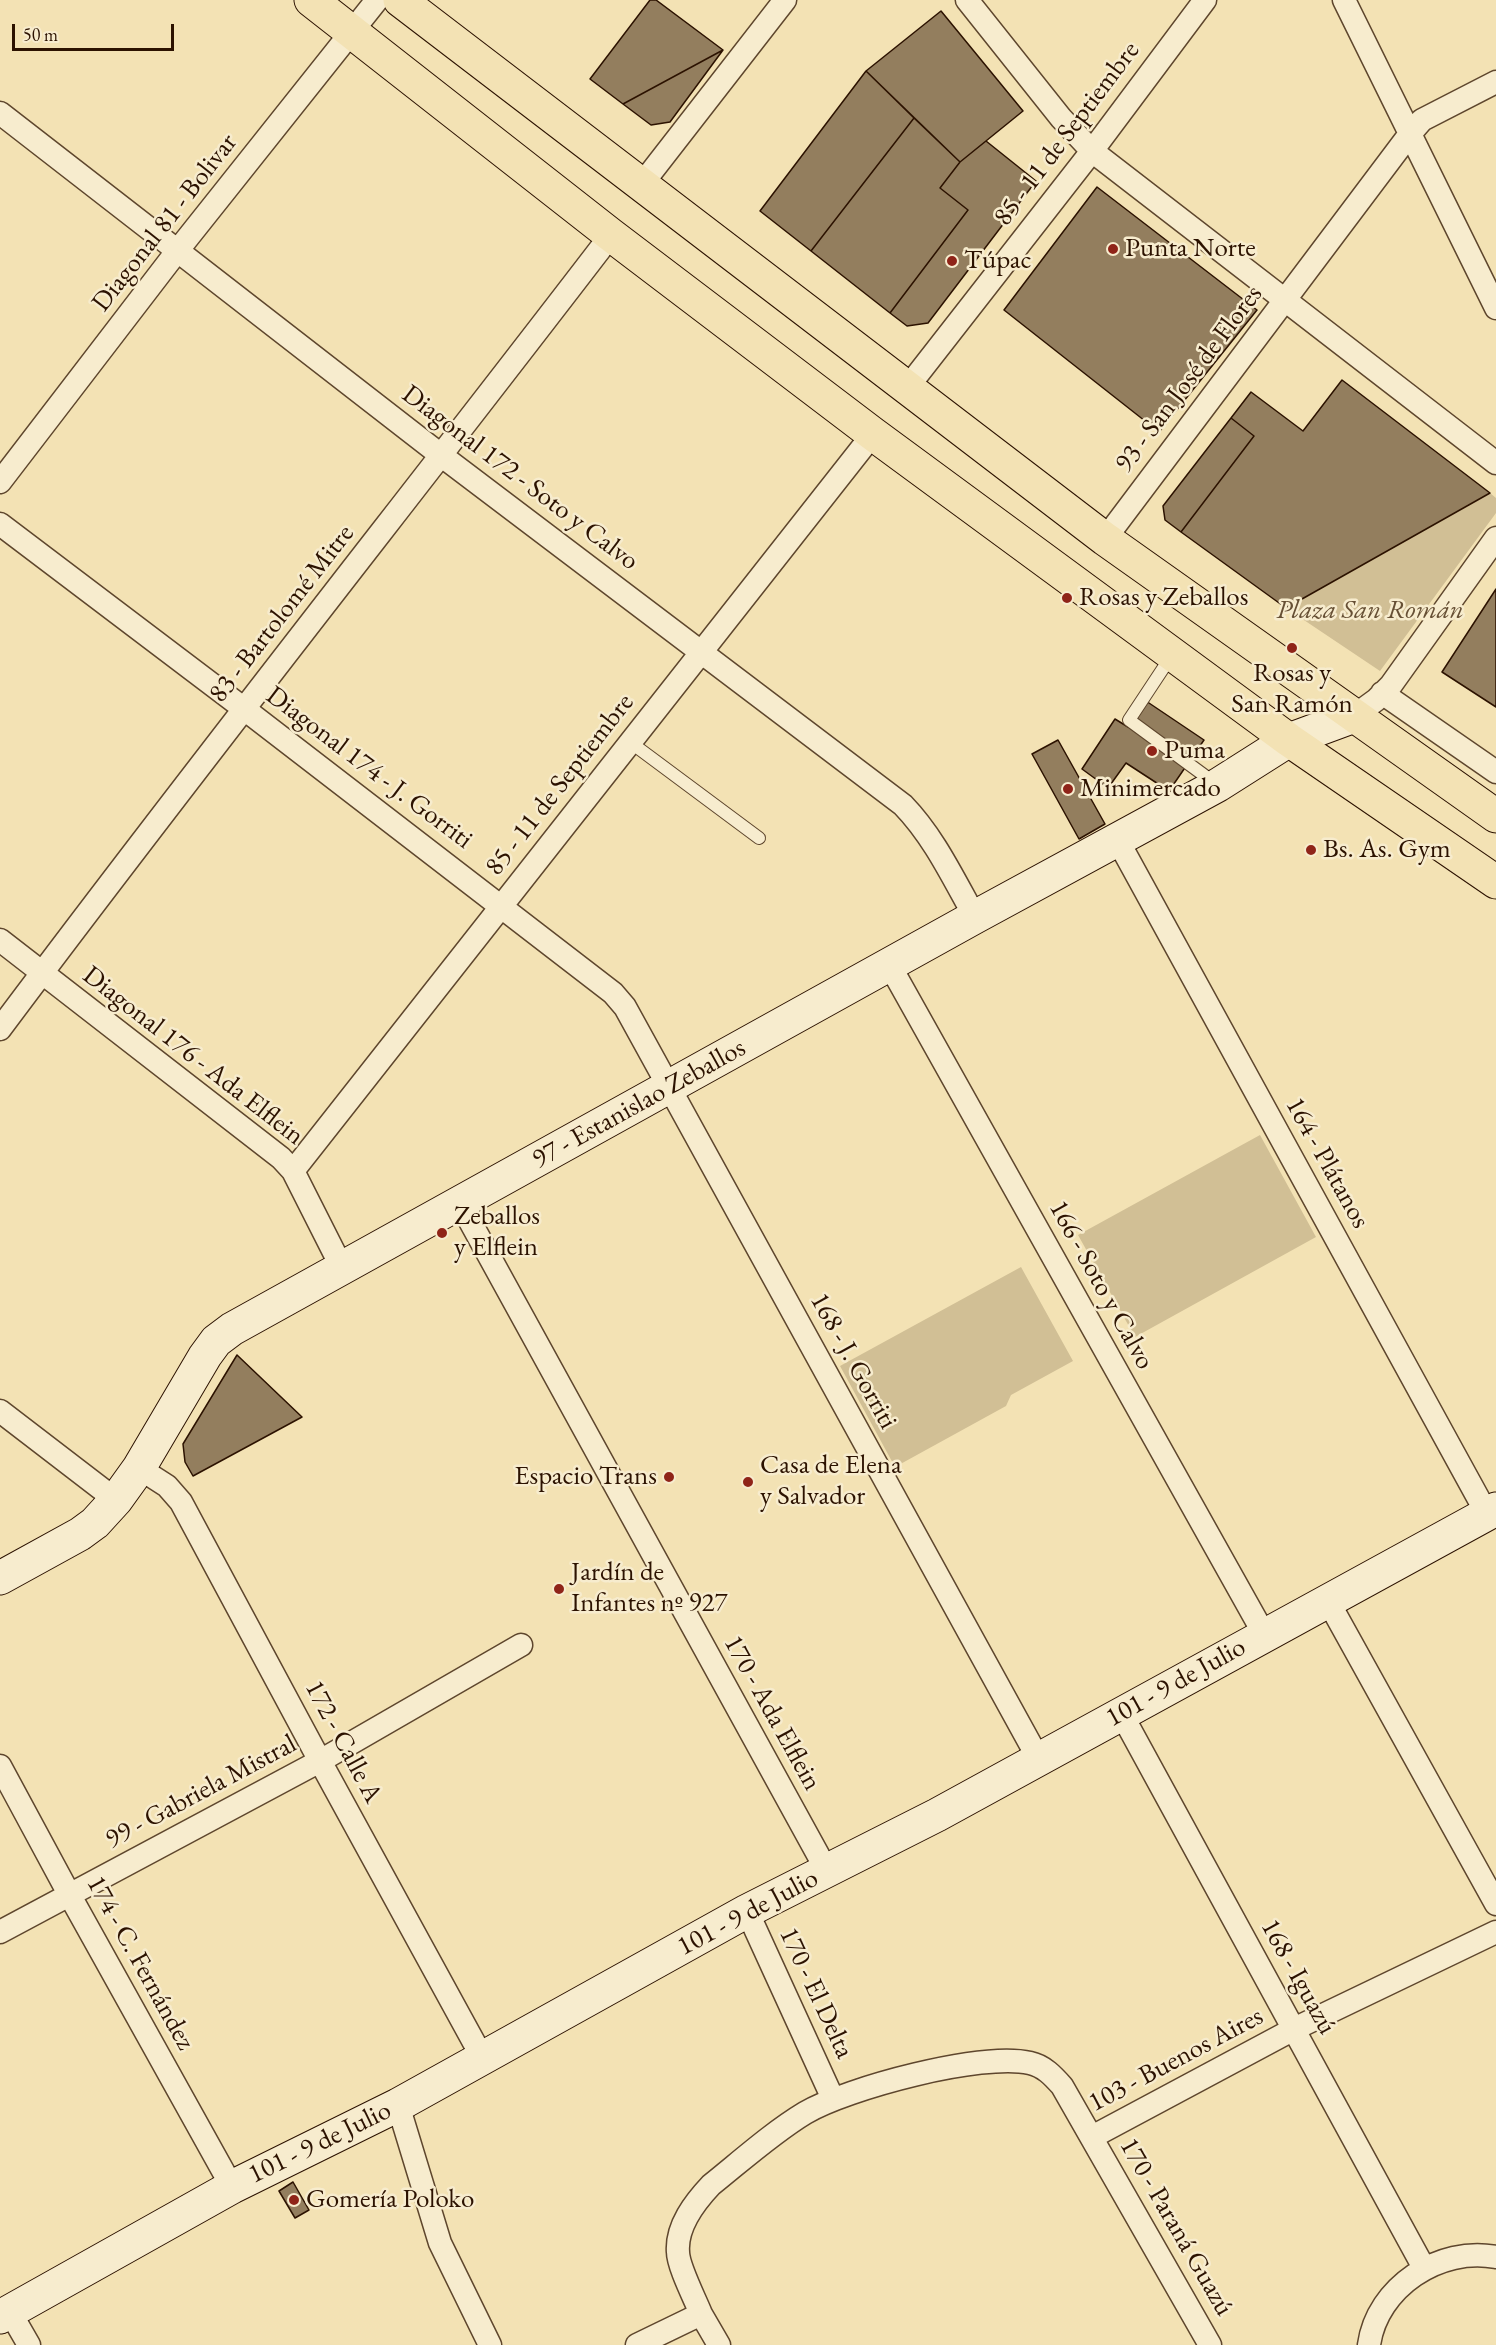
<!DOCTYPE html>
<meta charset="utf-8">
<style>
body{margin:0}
#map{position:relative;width:1496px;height:2345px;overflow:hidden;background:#f3e2b4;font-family:"EB Garamond",serif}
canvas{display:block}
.scale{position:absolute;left:12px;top:24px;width:162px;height:27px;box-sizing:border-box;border:3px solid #2c1200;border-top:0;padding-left:8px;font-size:18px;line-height:21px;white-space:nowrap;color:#2c1200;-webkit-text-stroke:4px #f7ecce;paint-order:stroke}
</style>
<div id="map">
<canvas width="1496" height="2345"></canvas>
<div class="scale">50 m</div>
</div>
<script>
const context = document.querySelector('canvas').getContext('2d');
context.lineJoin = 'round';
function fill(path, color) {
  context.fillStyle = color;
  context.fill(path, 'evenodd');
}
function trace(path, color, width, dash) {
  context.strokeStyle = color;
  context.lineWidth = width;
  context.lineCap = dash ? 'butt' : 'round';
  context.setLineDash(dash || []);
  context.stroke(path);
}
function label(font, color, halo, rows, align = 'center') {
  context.font = font + ' "EB Garamond",serif';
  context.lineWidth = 5;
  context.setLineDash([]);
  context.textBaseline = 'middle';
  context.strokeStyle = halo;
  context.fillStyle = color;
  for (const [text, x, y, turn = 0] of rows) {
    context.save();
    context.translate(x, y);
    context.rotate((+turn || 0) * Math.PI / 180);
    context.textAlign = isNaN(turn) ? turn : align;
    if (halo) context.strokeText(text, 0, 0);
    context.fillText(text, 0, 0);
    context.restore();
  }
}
const green = new Path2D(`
 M1490 493 1496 498V513L1380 671 1286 608Z
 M1260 1135 1316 1237 1135 1337 1078 1235Z
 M1021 1267 1073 1361 1011 1395 1006 1406 895 1467 840 1366Z`);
const building = new Path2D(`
 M650 0H656L723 50 623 104 590 79Z
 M941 11 1023 111 960 162 866 71Z
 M723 50 670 122 651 125 623 104Z
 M866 71 914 118 811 251 760 211Z
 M914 118 960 162 940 188 968 210 890 313 811 251Z
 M986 141 1036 181 928 323 907 326 890 313 968 210 940 188 960 162Z
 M1097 187 1257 310 1159 432 1004 310Z
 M1342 380 1490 493 1286 608 1181 532 1254 436 1231 418 1251 392 1303 431Z
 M1231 418 1254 436 1181 532 1165 520 1163 506Z
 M1496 589V707L1442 672Z
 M1146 701 1204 740 1169 791 1126 763 1108 788 1082 769 1115 719 1128 727Z
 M1058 740 1105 824 1079 839 1032 754Z
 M237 1355 302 1417 193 1476 185 1462 183 1444Z
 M293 2182 309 2210 295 2218 279 2191Z`);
const lane = new Path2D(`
 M1172 655 1129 720 1216 784
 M630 742 759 838`);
const street = new Path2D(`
 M967 0 1061 118 1092 151 1496 463
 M1344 0 1496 308
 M0 113 442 456 903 805C934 837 953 878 975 917
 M642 184 785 0
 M907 388 1092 151 1205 0
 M0 482 178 250 377 0
 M0 524 243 708 613 993 625 1007 1038 1758
 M1105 539 1409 135 1422 120 1496 82
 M1382 693 1496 772
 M1354 716 1376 700 1391 685 1496 538
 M1117 839 1487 1514
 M0 940 281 1158 293 1171 342 1268
 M889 964 1264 1634
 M0 1029C200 761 408 500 611 235
 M293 1171 873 434
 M460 1203 827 1871
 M0 1411 116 1500
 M139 1468 167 1486 181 1502 320 1761 482 2057
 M1328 1601 1496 1904
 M1121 1713 1424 2268
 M0 1766 69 1894 232 2187
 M747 1911 833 2099
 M0 1932 320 1761 521 1645
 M398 2105 440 2243 490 2345
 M1092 2137 1294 2029 1496 1932
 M10 2312 29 2345
 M701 2314 719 2345
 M637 2345 701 2314C695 2299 678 2266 678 2252 676 2226 695 2202 711 2185 741 2161 772 2133 805 2113 847 2088 982 2052 1030 2063 1044 2066 1053 2076 1062 2086L1210 2345
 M1369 2345C1377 2287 1440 2246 1496 2257`);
const secondary = new Path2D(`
 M0 1578 80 1534 95 1523 116 1500 139 1468 205 1356 216 1341 232 1329 975 917 1218 785 1289 740 1354 716
 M0 2317 232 2187 398 2105 747 1911 937 1815 1496 1509`);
const primary = new Path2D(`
 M311 0 611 235 873 434 1289 740 1496 882
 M400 0 1105 539 1496 816`);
const markers = [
 [1113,249,6,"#8f2418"],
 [952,261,6,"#8f2418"],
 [1067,598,6,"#8f2418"],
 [1292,648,6,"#8f2418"],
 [1152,751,6,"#8f2418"],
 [1068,789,6,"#8f2418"],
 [1311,850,6,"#8f2418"],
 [442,1233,6,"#8f2418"],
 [669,1477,6,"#8f2418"],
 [748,1482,6,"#8f2418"],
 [559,1589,6,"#8f2418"],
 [294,2200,6,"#8f2418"]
];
const streetNames = [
 ["85 - 11 de Septiembre",1067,134,-53],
 ["Diagonal 81 - Bolivar",165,223,-52],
 ["93 - San José de Flores",1189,379,-53],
 ["Diagonal 172 - Soto y Calvo",520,478,37],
 ["83 - Bartolomé Mitre",282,614,-52],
 ["Diagonal 174 - J. Gorriti",369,768,37],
 ["85 - 11 de Septiembre",560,785,-52],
 ["Diagonal 176 - Ada Elflein",193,1056,38],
 ["97 - Estanislao Zeballos",639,1104,-29],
 ["164 - Plátanos",1327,1163,61],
 ["166 - Soto y Calvo",1101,1285,61],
 ["168 - J. Gorriti",853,1361,61],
 ["101 - 9 de Julio",1176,1683,-29],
 ["170 - Ada Elflein",772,1713,61],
 ["172 - Calle A",343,1742,62],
 ["99 - Gabriela Mistral",201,1792,-28],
 ["101 - 9 de Julio",748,1913,-28],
 ["174 - C. Fernández",140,1963,61],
 ["168 - Iguazú",1298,1977,61],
 ["170 - El Delta",816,1993,65],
 ["103 - Buenos Aires",1176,2060,-28],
 ["101 - 9 de Julio",320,2143,-26],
 ["170 - Paraná Guazú",1176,2227,60]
];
const poiNames = [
 ["Punta Norte",1125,249],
 ["Túpac",964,261],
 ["Rosas y Zeballos",1079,598],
 ["Rosas y",1292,674,"center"],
 ["San Ramón",1292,705,"center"],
 ["Puma",1164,751],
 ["Minimercado",1080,789],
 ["Bs. As. Gym",1323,850],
 ["Zeballos",454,1217],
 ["y Elflein",454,1248],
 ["Casa de Elena",760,1466],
 ["y Salvador",760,1497],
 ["Espacio Trans",657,1477,"right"],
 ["Jardín de",571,1573],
 ["Infantes nº 927",571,1604],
 ["Gomería Poloko",306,2200]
];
const parkNames = [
 ["Plaza San Román",1370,611]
];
fill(green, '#d1bf95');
fill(building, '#937e5e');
trace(building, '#2c1200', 1.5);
trace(lane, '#5e462d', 14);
trace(street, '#5e462d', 25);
trace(secondary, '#2c1200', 35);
trace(primary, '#2c1200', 35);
trace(lane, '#f7ecce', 12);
trace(street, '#f7ecce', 22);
trace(secondary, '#f7ecce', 33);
trace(primary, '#f3e2b4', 33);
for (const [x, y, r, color] of markers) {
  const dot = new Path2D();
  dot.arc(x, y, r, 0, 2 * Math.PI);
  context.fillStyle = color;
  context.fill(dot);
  trace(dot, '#f7ecce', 2);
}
label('27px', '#2c1200', '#f7ecce', streetNames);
label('27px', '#2c1200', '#f7ecce', poiNames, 'left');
label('italic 27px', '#664f34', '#f7ecce', parkNames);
</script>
